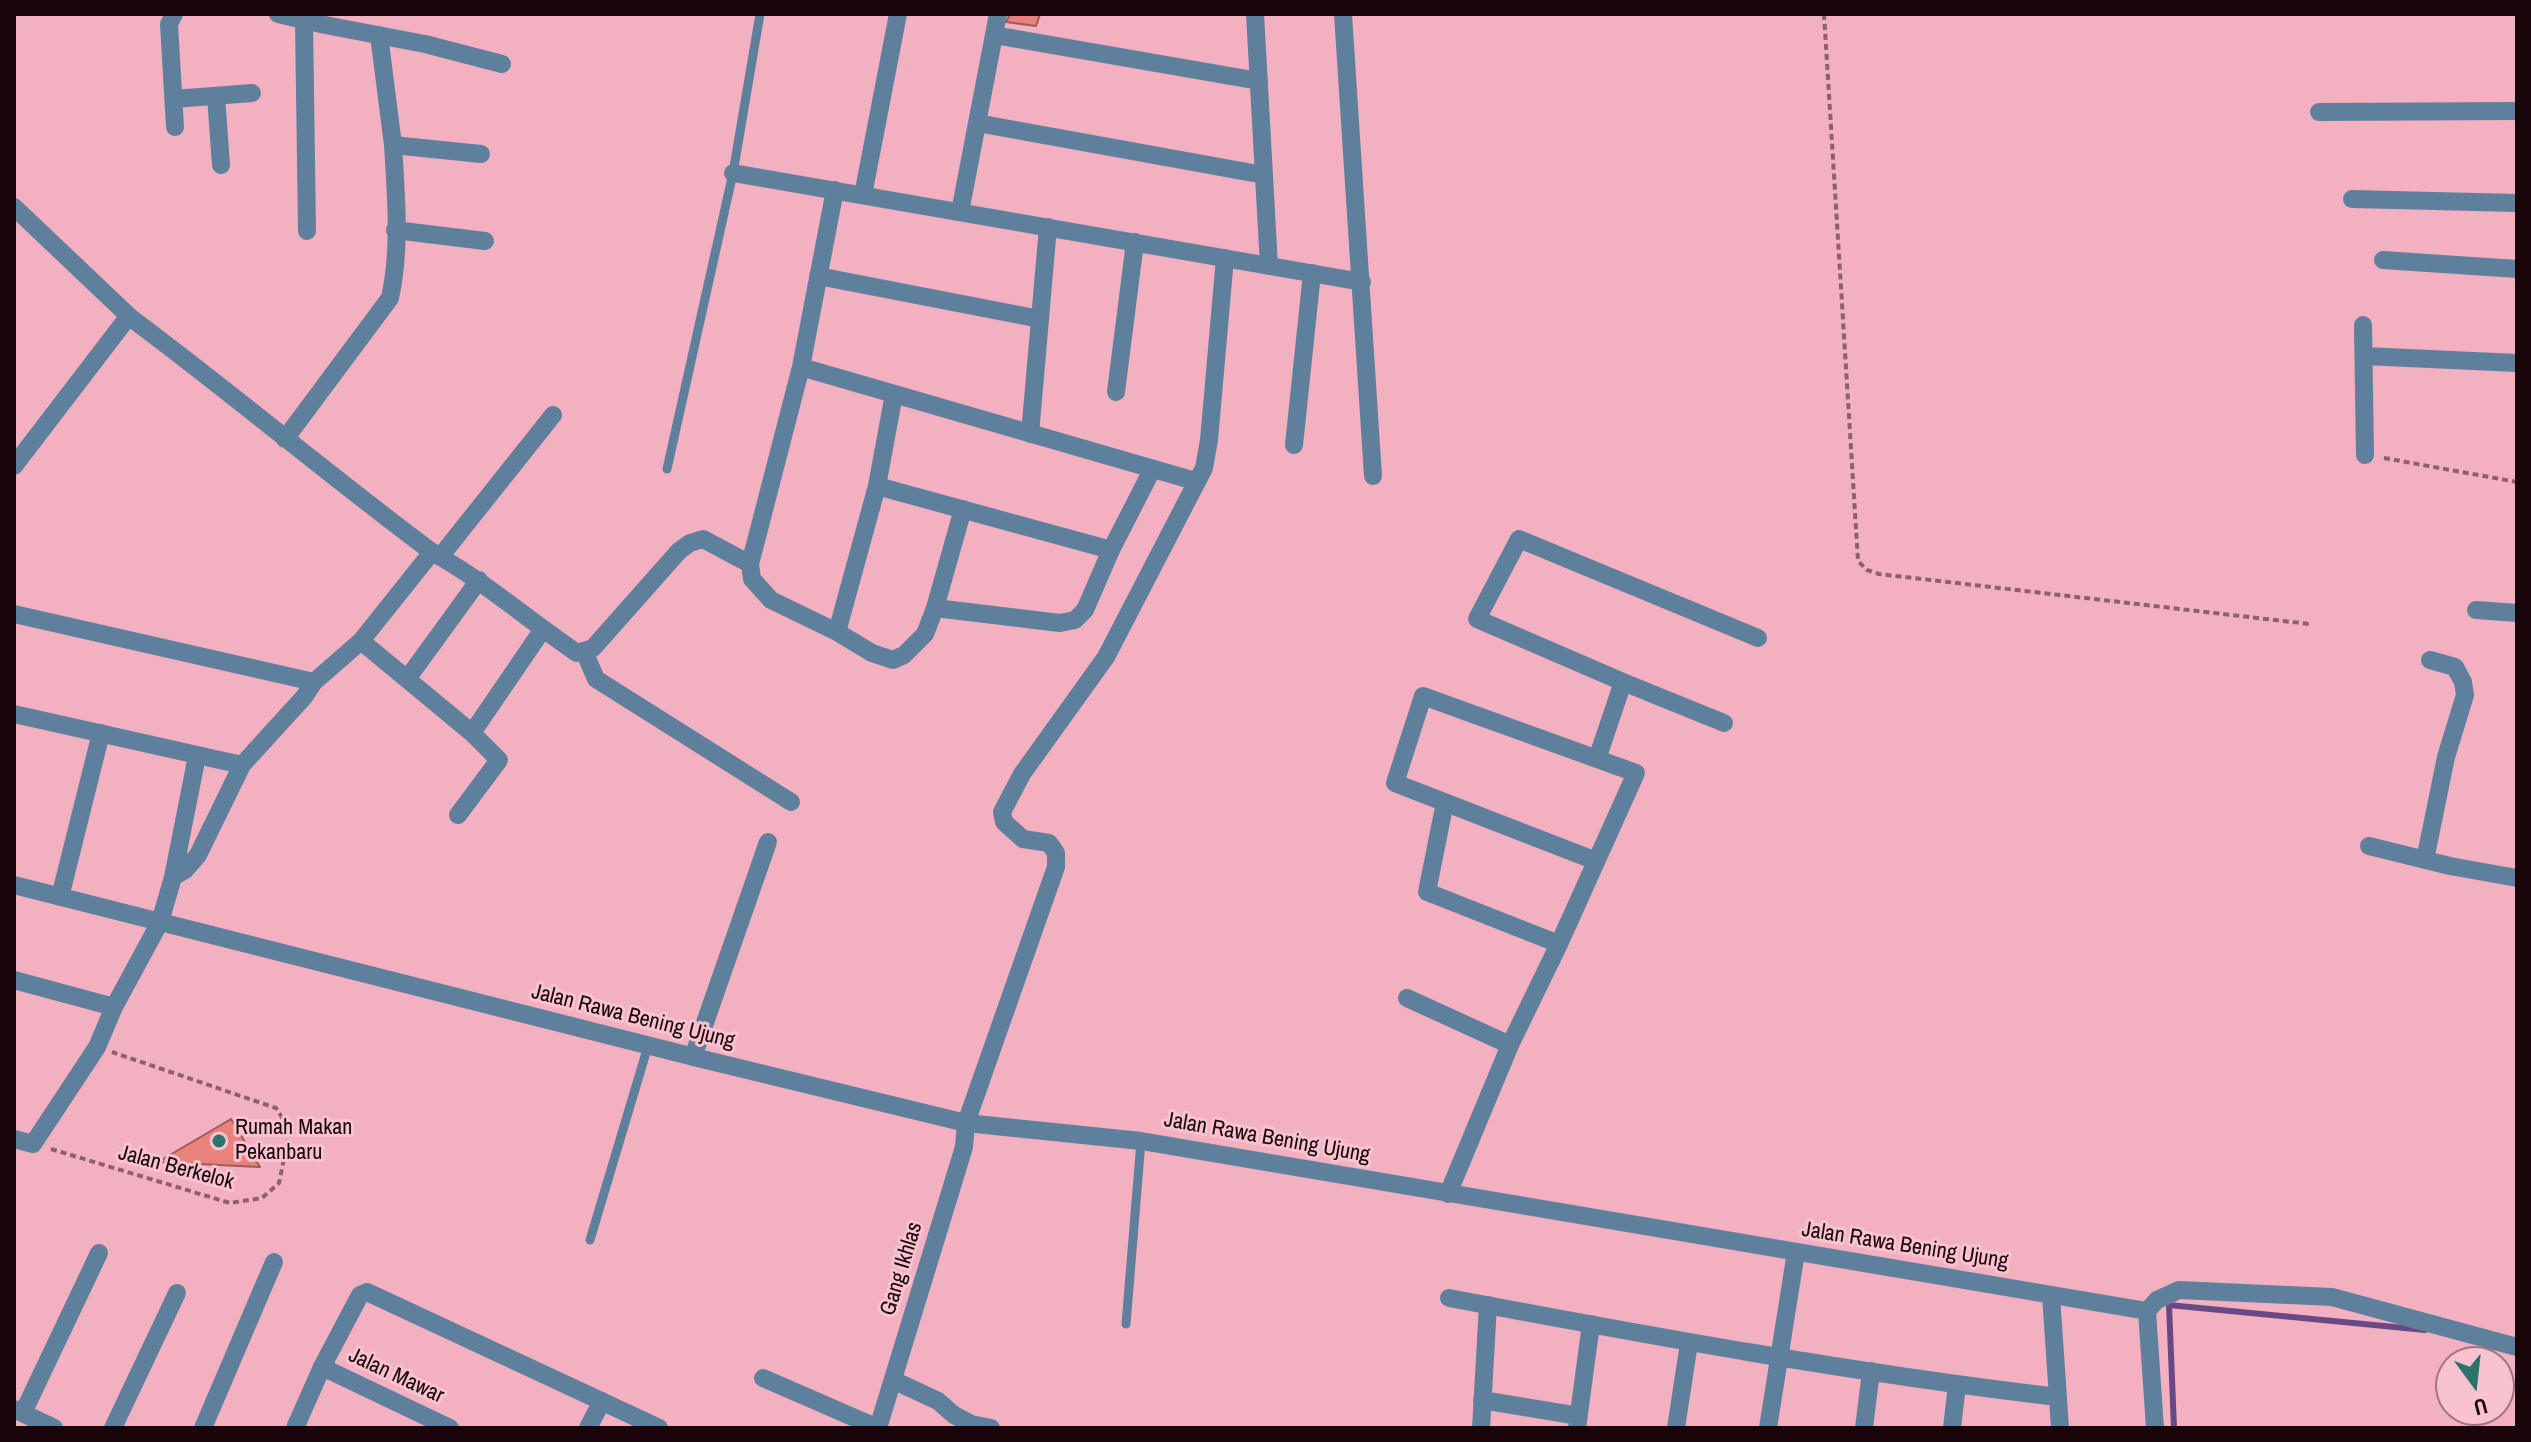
<!DOCTYPE html>
<style>
body{margin:0}
#map{position:relative;width:2531px;height:1442px;overflow:hidden;background:#f3b0c0;font-family:"Archivo Narrow",sans-serif}
canvas{display:block}
.frame{position:absolute;inset:0;border:16px solid #1a050b;pointer-events:none}
.north{position:absolute;left:2435px;top:1346px;width:80px;height:80px;box-sizing:border-box;background:#f8c2ce;border:2px solid #9f7680;border-radius:50%;rotate:165deg;font-size:22px;font-weight:700;line-height:32px;text-align:center;color:#1a050b}
.north::after{content:'';display:block;margin:auto;width:28px;height:36px;background:#2c736a;clip-path:polygon(50% 0,100% 100%,50% 72%,0 100%)}
</style>
<div id="map">
<canvas width="2531" height="1442"></canvas>
<div class="frame"></div>
<div class="north">U</div>
</div>
<script>
const context = document.querySelector('canvas').getContext('2d');
context.lineJoin = 'round';
function trace(path, color, width, dash) {
  context.strokeStyle = color;
  context.lineWidth = width;
  context.lineCap = dash ? 'butt' : 'round';
  context.setLineDash(dash || []);
  context.stroke(path);
}
function fill(path, color) {
  context.fillStyle = color;
  context.fill(path, 'evenodd');
}
function label(font, color, halo, rows, align = 'center') {
  context.font = font + ' "Archivo Narrow",sans-serif';
  context.lineWidth = 6;
  context.setLineDash([]);
  context.textBaseline = 'middle';
  context.strokeStyle = halo;
  context.fillStyle = color;
  for (const [text, x, y, turn = 0] of rows) {
    context.save();
    context.translate(x, y);
    context.rotate((+turn || 0) * Math.PI / 180);
    context.textAlign = isNaN(turn) ? turn : align;
    if (halo) context.strokeText(text, 0, 0);
    context.fillText(text, 0, 0);
    context.restore();
  }
}
const stream = new Path2D(`
 M2174 1428 2169 1305 2425 1330`);
const building = new Path2D(`
 M1010 14H1040L1036 26 1006 22Z
 M231 1119 260 1167 158 1162Z`);
const path = new Path2D(`
 M1824 14 1858 561 1867 570 1879 574 2309 624
 M2384 458 2517 482
 M51 1149 230 1203 262 1198 279 1183 290 1130 276 1108 112 1052`);
const lane = new Path2D(`
 M667 469 733 173 760 14
 M590 1240 648 1046
 M1126 1324 1141 1141`);
const street = new Path2D(`
 M174 14 169 24 175 127
 M278 14 325 25 425 44 502 64
 M1255 14 1269 266
 M1343 14 1373 476
 M304 20 307 231
 M379 35 393 145
 M994 35 1259 81
 M216 96 221 165
 M174 99 252 93
 M2319 112 2517 111
 M977 123 1264 175
 M733 173 1362 282
 M863 195 898 14
 M2352 199 2517 203
 M14 207 131 318
 M960 212 998 14
 M395 230 485 241
 M2383 260 2517 269
 M818 276 1040 319
 M2363 325 2365 455
 M2364 356 2517 363
 M801 367 1195 481
 M1116 392 1135 242
 M1030 434 1048 227
 M285 439 390 298C401 249 396 195 393 145L481 154
 M1294 445 1312 273
 M14 466 125 321 131 318C233 394 330 476 432 552
 M877 486 1111 550
 M440 557 553 415
 M750 564 752 579 771 600 837 632 872 653 893 660 904 655 925 634 935 608 963 509
 M935 608 1060 623 1075 620 1085 610 1111 550 1152 470
 M2476 610 2517 613
 M14 614 314 682
 M837 632 877 486 894 394
 M361 641 472 733 499 760 458 815
 M584 651 596 679 791 802
 M407 679 479 580
 M1623 682 1477 619 1519 539 1758 638
 M14 714 242 765
 M472 733 543 629
 M1597 759 1623 682 1724 723
 M1445 802 1427 892 1559 944
 M2369 846 2450 866 2517 878
 M2425 860 2446 757 2465 695 2463 682 2455 667 2430 660
 M173 877 197 756
 M14 885 702 1059 966 1123 1141 1141 2147 1311 2157 1300 2179 1290 2332 1297 2517 1347
 M60 897 101 733
 M14 980 114 1007
 M1407 998 1510 1045
 M693 1057 768 842
 M14 1139 33 1144 97 1047 114 1007 160 922 173 877 185 870 198 855 242 765 304 697 314 682 361 641 432 552C484 581 528 620 577 653L593 648 679 551 690 543 703 539 750 564 801 367 835 190
 M1448 1194 1510 1045 1559 944 1636 773 1423 696 1395 783 1596 861
 M2051 1295 2060 1428
 M1449 1298C1651 1336 1853 1373 2058 1397
 M2147 1311 2155 1428
 M322 1367 450 1428
 M763 1378 878 1428
 M893 1380 938 1401 954 1415 971 1424 991 1428
 M1482 1400 1579 1416
 M14 1409 54 1428
 M23 1413 99 1253
 M113 1428 177 1293
 M203 1428 274 1262
 M295 1428 322 1367 360 1295 367 1292 659 1428
 M588 1428 602 1401
 M878 1428 964 1147 966 1123 1056 867V853L1049 843 1023 839 1004 822 1002 812 1022 774 1106 657 1204 468 1209 440 1225 258
 M1481 1428 1488 1305
 M1577 1428 1591 1324
 M1676 1428 1689 1343
 M1768 1428 1796 1252
 M1864 1428 1871 1371
 M1952 1428 1957 1385`);
const markers = [
 [219,1141,8,"#2c736a"]
];
const streetNames = [
 ["Jalan Rawa Bening Ujung",633,1017,14],
 ["Jalan Rawa Bening Ujung",1267,1138,10],
 ["Jalan Berkelok",176,1168,15],
 ["Jalan Rawa Bening Ujung",1905,1246,9],
 ["Gang Ikhlas",902,1269,-73],
 ["Jalan Mawar",396,1376,25]
];
const poiNames = [
 ["Rumah Makan",235,1128],
 ["Pekanbaru",235,1153]
];
trace(stream, '#694985', 6);
fill(building, '#e9817d');
trace(building, '#995c59', 2);
trace(path, '#8e606c', 4, [6, 4]);
trace(lane, '#5e809c', 9);
trace(street, '#5e809c', 18);
for (const [x, y, r, color] of markers) {
  const dot = new Path2D();
  dot.arc(x, y, r, 0, 2 * Math.PI);
  context.fillStyle = color;
  context.fill(dot);
  trace(dot, '#f8c2ce', 3);
}
label('22px', '#1a050b', '#f8c2ce', streetNames);
label('22px', '#1a050b', '#f8c2ce', poiNames, 'left');
</script>
